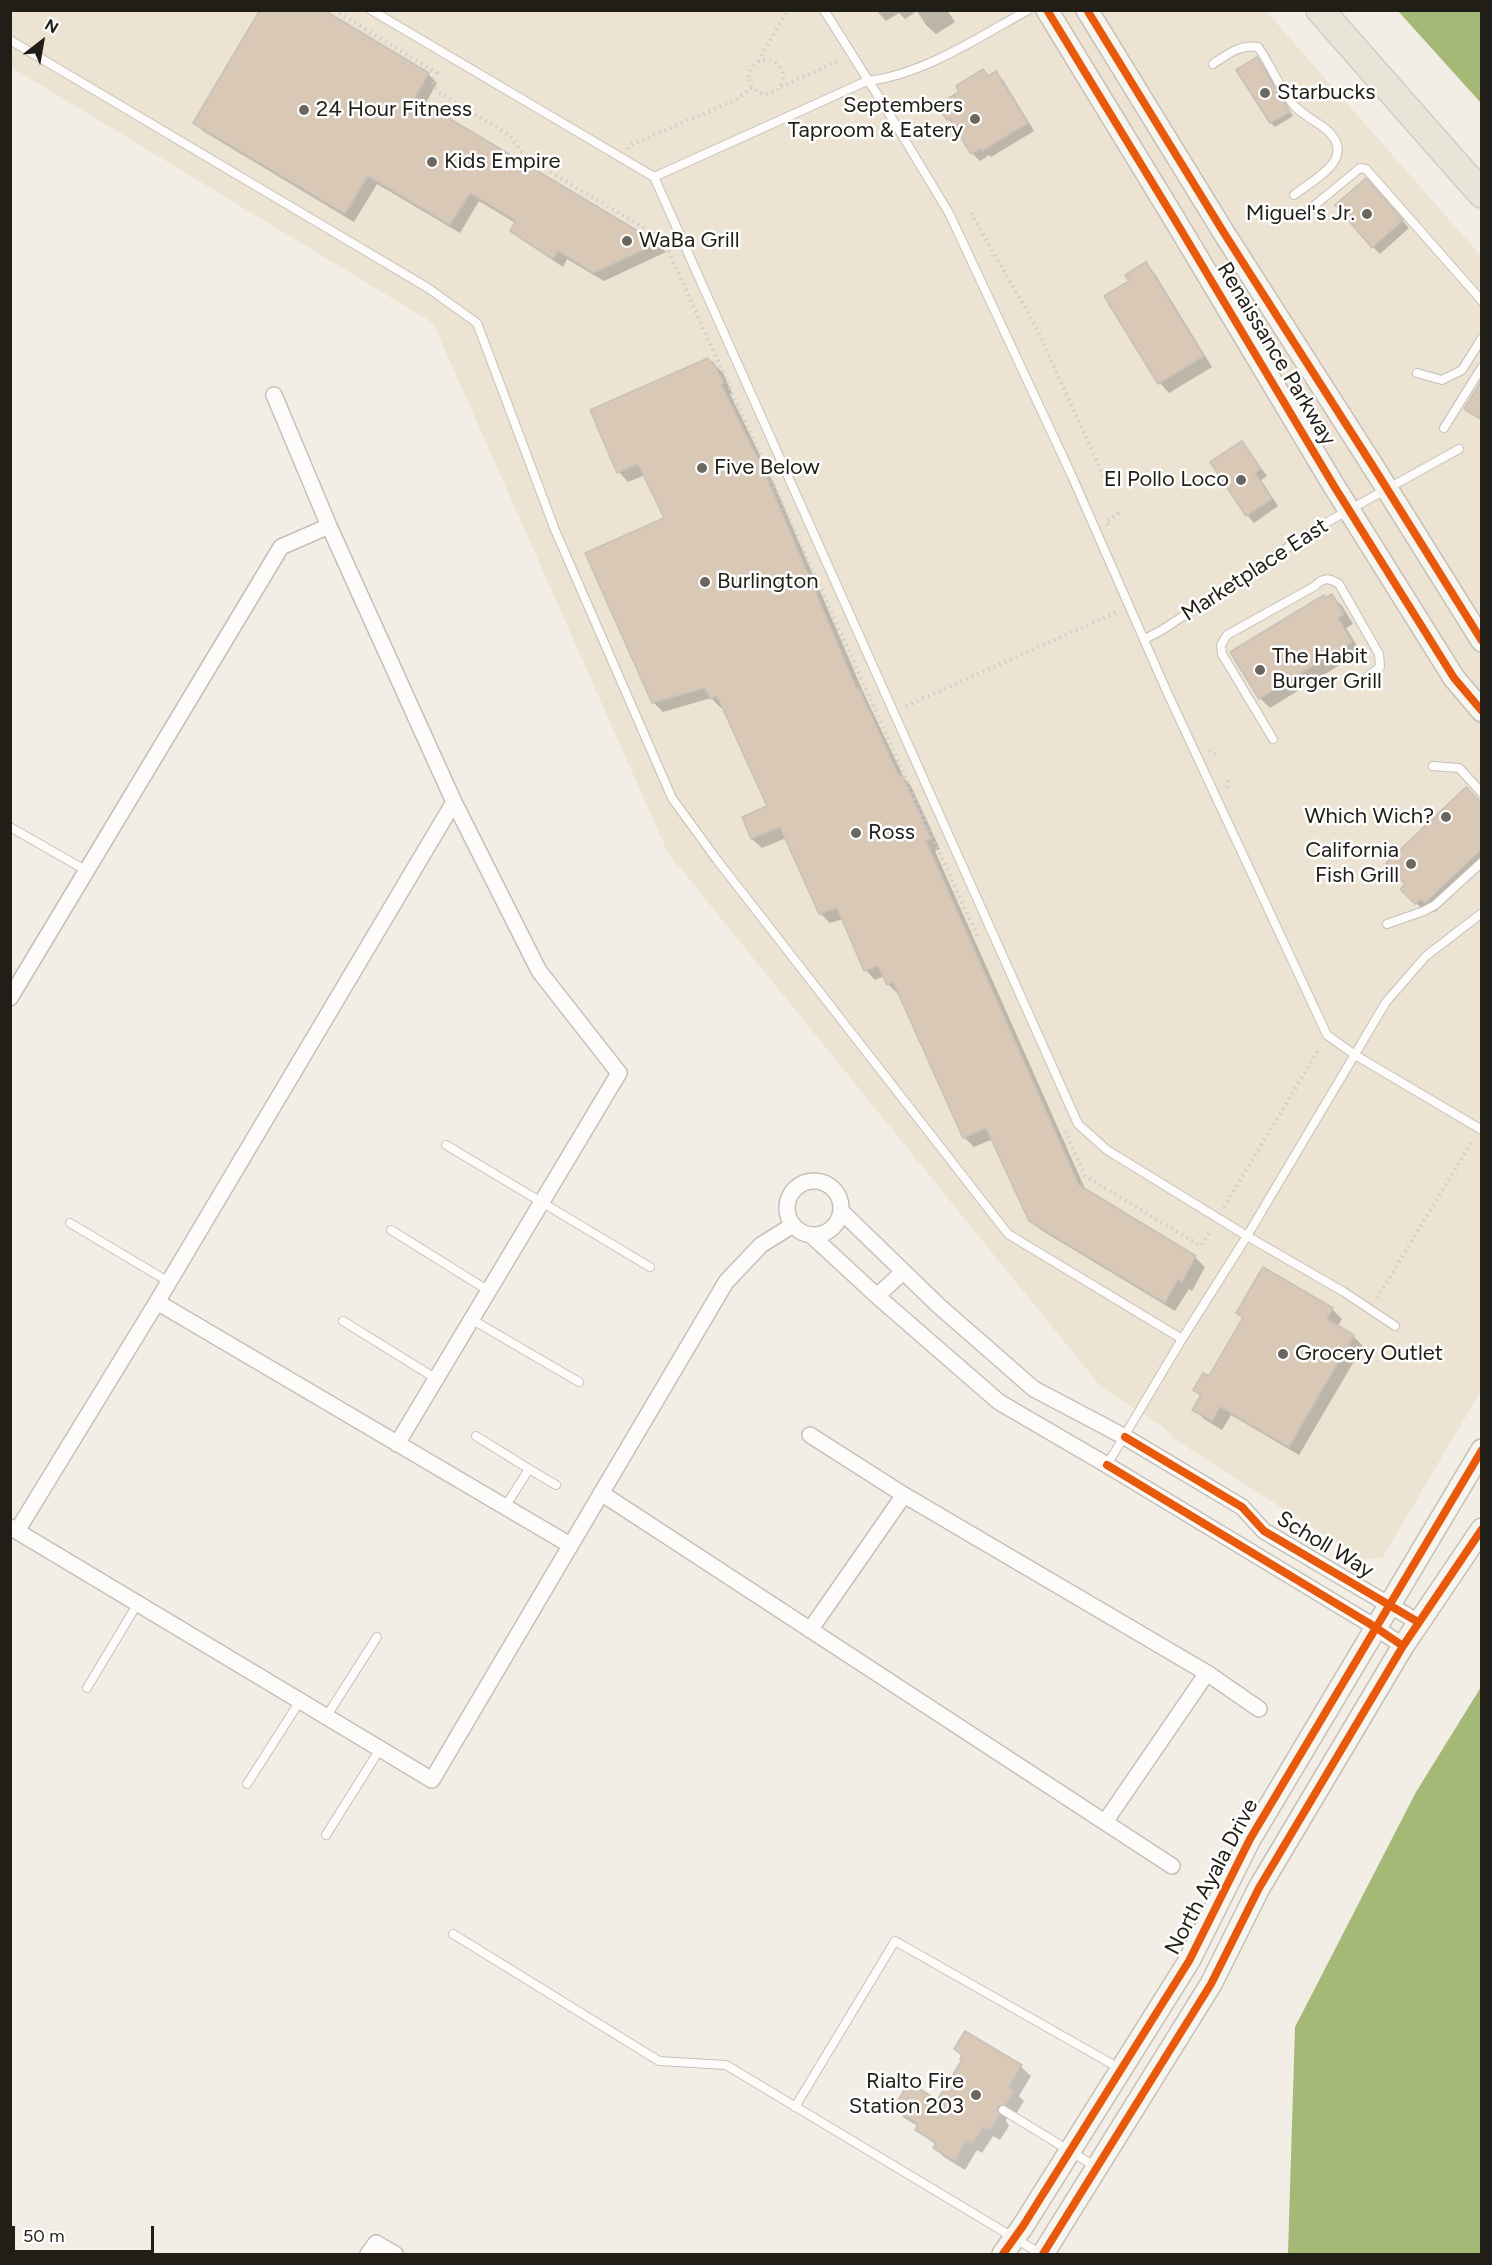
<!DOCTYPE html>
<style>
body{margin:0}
#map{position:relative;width:1492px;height:2265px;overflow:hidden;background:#f3eee5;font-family:Figtree,sans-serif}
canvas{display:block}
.frame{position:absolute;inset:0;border:12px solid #211e18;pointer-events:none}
.north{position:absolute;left:12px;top:12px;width:60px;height:60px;-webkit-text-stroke:4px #fefefe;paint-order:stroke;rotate:31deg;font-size:16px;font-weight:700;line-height:24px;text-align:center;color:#211e18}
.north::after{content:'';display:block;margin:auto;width:21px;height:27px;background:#211e18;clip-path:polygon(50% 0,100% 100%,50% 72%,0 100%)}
.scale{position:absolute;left:12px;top:2226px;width:142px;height:27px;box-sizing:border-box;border:3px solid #211e18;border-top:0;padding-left:8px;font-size:18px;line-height:21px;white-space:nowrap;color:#211e18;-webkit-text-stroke:4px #fefefe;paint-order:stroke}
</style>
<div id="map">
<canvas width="1492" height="2265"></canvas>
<div class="frame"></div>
<div class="north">N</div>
<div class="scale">50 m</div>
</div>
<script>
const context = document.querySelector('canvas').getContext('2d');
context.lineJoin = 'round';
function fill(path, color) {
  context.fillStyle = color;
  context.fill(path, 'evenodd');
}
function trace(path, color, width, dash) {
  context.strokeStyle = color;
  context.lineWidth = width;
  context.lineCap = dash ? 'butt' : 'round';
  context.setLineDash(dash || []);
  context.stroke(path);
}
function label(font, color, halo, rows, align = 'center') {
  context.font = font + ' Figtree,sans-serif';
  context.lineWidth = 5;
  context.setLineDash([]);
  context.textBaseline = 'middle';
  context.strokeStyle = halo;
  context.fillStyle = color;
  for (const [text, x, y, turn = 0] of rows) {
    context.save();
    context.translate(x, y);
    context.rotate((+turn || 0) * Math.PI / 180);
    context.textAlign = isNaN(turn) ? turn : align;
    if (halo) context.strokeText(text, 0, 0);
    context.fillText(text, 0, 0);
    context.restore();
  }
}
const built = new Path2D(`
 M10 11H1266L1481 256V1391L1382 1558 1362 1559 1171 1437 1165 1428 1101 1387 668 853 433 323 11 67Z`);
const water = new Path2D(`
 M1398 11H1481V103Z
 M1481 1687V2254H1288L1295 2027 1416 1792Z`);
const shadow = new Path2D(`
 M876 10H947L955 22 936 34 926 25 917 11 905 19 899 13 886 21Z
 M1257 59 1293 116 1275 127 1271 123Z
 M983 71 989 77 996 73 1003 80 1034 131 991 157 989 155 980 161 973 154 956 126 948 119 961 92Z
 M428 74 437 83 424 106 657 244 666 252 604 281 567 259 563 267 521 239 512 230 517 224 479 201 460 233 377 184 354 222 203 131 194 122Z
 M1373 187 1409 228 1380 254 1373 247Z
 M1145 264 1155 274 1212 367 1169 393 1160 383 1106 297 1131 281Z
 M713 363 723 373 732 393 730 394 774 484 865 696 904 778 911 786 940 849 935 851 1086 1191 1195 1257 1205 1267 1192 1291 1189 1289 1175 1311 1041 1230 1030 1220 993 1139 974 1147 964 1137 900 993 898 994 888 984 884 976 875 980 866 970 843 919 830 923 820 913 786 838 762 848 752 839 769 806 724 707 721 708 711 698 663 712 653 702 666 519 645 475 628 482 619 472Z
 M1242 443 1267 476 1261 480 1278 506 1254 523 1247 515 1212 463Z
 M1332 596 1342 606 1353 624 1346 628 1361 652 1270 708 1260 698 1326 599Z
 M1482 804V868L1435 912 1432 908 1426 913 1402 889Z
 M1332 1309 1342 1319 1337 1327 1353 1336 1363 1346 1299 1455 1231 1415 1222 1430 1204 1419 1194 1409 1201 1397 1195 1390 1210 1378 1244 1319 1238 1313Z
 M955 2049 1021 2067 1031 2076 1019 2096 1024 2101 1016 2114 1008 2116 1006 2121 1009 2126 1000 2140 993 2136 982 2153 977 2150 965 2170 944 2157 934 2148 936 2145 917 2130 919 2127 904 2118 895 2108 938 2102 963 2060V2056Z`);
const building = new Path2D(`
 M260 10H324L429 73 415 98 658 243 594 273 558 251 553 259 510 231 516 221 470 193 450 225 368 176 345 214 193 123Z
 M1257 57 1290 112 1270 123 1236 70Z
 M983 69 988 76 996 71 1028 123 982 151 981 149 971 154 950 119 947 120 937 105 959 92 956 86Z
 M1366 178 1403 220 1372 248 1335 205Z
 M1146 262 1204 356 1158 384 1104 296 1129 281 1125 275Z
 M708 358 710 362H713L724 383 721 384 765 473 857 689 859 688 899 776 902 775 931 839 926 841 1079 1185 1196 1256 1182 1282 1178 1280 1165 1303 1029 1221 986 1128 963 1138 893 982 887 985 878 966 864 971 837 908 819 914 780 827 751 839 742 817 767 806 717 696 710 699 705 688 652 703 585 553 664 518 638 464 617 473 590 410Z
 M1482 380V420L1464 409Z
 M1242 441 1261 469 1255 473 1272 499 1246 516 1210 462Z
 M1332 594 1344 614 1338 618 1352 642 1259 699 1230 652 1324 595 1325 598Z
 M1466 787 1482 803V849L1425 903 1421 899 1415 904 1400 889 1405 884 1386 863Z
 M1263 1267 1333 1308 1327 1319 1354 1335 1289 1447 1220 1407 1212 1421 1192 1410 1201 1395 1193 1390 1203 1373 1209 1376 1243 1317 1236 1313Z
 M965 2031 1022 2065 1009 2087 1015 2090 1006 2105 998 2106 997 2110 1000 2115 990 2131 983 2127 972 2145 966 2141 955 2161 933 2148 936 2143 915 2130 918 2124 893 2109 909 2082 937 2100 962 2060 960 2059 962 2055 954 2049Z`);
const path = new Path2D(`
 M334 10 437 73 432 80 438 92 509 135 521 151 535 163 663 239 979 940
 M749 77a17 17 0 1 1 34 0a17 17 0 1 1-34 0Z
 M758 61 788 10
 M781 87 838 61
 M628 149 630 145 736 100 752 87
 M971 213 1036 327 1109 488
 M1108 525 1106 522 1120 512
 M906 706 1117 612
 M1209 750 1218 757
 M1227 788 1228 780
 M1065 1131 1085 1176 1201 1246 1211 1229
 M1224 1207 1320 1047
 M1377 1298 1473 1140`);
const lane = new Path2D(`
 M371 10 654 177 1078 1124 1107 1150 1247 1236 1344 1292 1395 1326
 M824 10 885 107 949 213 1071 474 1167 692 1327 1035 1355 1055 1482 1130
 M10 40 428 288 477 323 555 530 672 798 717 860 1008 1234 1182 1339 1107 1465
 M1213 64C1228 54 1240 44 1258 47 1271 65 1278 86 1292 103 1301 115 1317 121 1328 131 1357 159 1314 179 1294 195
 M654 177 867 81C923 75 979 37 1028 10
 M1304 214 1360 168 1366 169 1482 301
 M1417 373 1442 380 1462 370 1482 338
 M1444 428 1482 367
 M1145 639 1162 630 1322 525 1459 449
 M1273 739 1222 654 1221 645 1227 635 1315 586C1323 577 1329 578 1339 584L1379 654 1380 667 1366 678
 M1433 766 1459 768 1482 793
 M10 827 87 871
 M1387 924 1424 911 1435 905 1482 862
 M446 1145 650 1267
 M70 1223 169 1282
 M391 1230 489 1291
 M471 1319 579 1382
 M343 1321 435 1378
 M1182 1339 1247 1236 1386 1002 1426 956 1482 913
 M476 1436 529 1469 505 1507
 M529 1469 556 1485
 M87 1688 138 1603
 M326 1717 377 1637
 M247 1784 300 1701
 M326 1835 380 1749
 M453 1934 659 2061 726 2065 1041 2254
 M795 2107 895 1941 1119 2068
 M1003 2110 1096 2167`);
const street = new Path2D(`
 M274 395 329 526 454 802 539 971 619 1073 397 1444
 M10 998 281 547 329 526
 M787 1208a27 27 0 1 1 54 0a27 27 0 1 1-54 0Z
 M842 1212 939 1306 1034 1389 1125 1437 1242 1507 1264 1531 1418 1622
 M812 1236 877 1296 999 1402 1107 1465 1375 1627 1403 1646
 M877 1296 903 1272
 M157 1302 570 1545
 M810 1435 904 1495 1207 1673 1259 1709
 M601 1493 1172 1866
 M10 1527 432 1780 726 1282 761 1245 793 1225
 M17 1531 157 1302 454 802
 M810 1630 904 1495
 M1105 1822 1207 1673
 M368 2254 376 2243 395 2254`);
const secondary = new Path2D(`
 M1047 10 1175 220 1334 486 1454 678 1482 711
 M1087 10 1224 233 1374 468 1482 641
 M1003 2254 1023 2226 1189 1961 1250 1839 1482 1450
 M1043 2254 1211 1984 1259 1888 1403 1646 1482 1529`);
const highway = new Path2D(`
 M1320 10 1482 194`);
const cycleway = new Path2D(`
 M1047 10 1175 220 1334 486 1454 678 1482 711
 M1087 10 1224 233 1374 468 1482 641
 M1125 1437 1242 1507 1264 1531 1418 1622
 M1107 1465 1375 1627 1403 1646
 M1003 2254 1023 2226 1189 1961 1250 1839 1482 1450
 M1043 2254 1211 1984 1259 1888 1403 1646 1482 1529`);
const markers = [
 [1265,93,6,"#6a6760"],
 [304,110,6,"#6a6760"],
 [975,119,6,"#6a6760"],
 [432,162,6,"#6a6760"],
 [1367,214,6,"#6a6760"],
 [627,241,6,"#6a6760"],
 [702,468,6,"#6a6760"],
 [1241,480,6,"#6a6760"],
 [705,582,6,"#6a6760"],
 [1260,670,6,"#6a6760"],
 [1446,817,6,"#6a6760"],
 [856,833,6,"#6a6760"],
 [1411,864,6,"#6a6760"],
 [1283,1354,6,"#6a6760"],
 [976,2095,6,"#6a6760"]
];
const poiNames = [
 ["Starbucks",1277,93],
 ["Septembers",963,106,"right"],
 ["Taproom & Eatery",963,131,"right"],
 ["24 Hour Fitness",316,110],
 ["Kids Empire",444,162],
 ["Miguel's Jr.",1355,214,"right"],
 ["WaBa Grill",639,241],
 ["Five Below",714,468],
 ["El Pollo Loco",1229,480,"right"],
 ["Burlington",717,582],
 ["The Habit",1272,657],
 ["Burger Grill",1272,682],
 ["Which Wich?",1434,817,"right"],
 ["Ross",868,833],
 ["California",1399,851,"right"],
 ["Fish Grill",1399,876,"right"],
 ["Grocery Outlet",1295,1354],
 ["Rialto Fire",964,2082,"right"],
 ["Station 203",964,2107,"right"]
];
const streetNames = [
 ["Renaissance Parkway",1276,354,59],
 ["Marketplace East",1255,570,-33],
 ["Scholl Way",1325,1545,31],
 ["North Ayala Drive",1212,1877,-62]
];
fill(built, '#ece3d2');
fill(water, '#a3b975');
fill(shadow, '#0003');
fill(building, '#d9c8b6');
trace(building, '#c6c1ba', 1.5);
trace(lane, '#c4c0b9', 10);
trace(street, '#c4c0b9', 18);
trace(secondary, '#c4c0b9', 24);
trace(highway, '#cfccc7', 30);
trace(path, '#cecdca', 4, [1.5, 4.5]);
trace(lane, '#fdfcfb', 8);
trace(street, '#fdfcfb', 15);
trace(secondary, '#f6f5f0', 21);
trace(highway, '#e6e5d7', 27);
trace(cycleway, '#e8590c', 8);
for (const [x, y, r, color] of markers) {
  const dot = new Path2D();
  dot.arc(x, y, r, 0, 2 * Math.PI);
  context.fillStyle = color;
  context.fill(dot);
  trace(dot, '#fefefe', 2);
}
label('22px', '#211e18', '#fefefe', poiNames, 'left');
label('22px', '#211e18', '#fefefe', streetNames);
</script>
